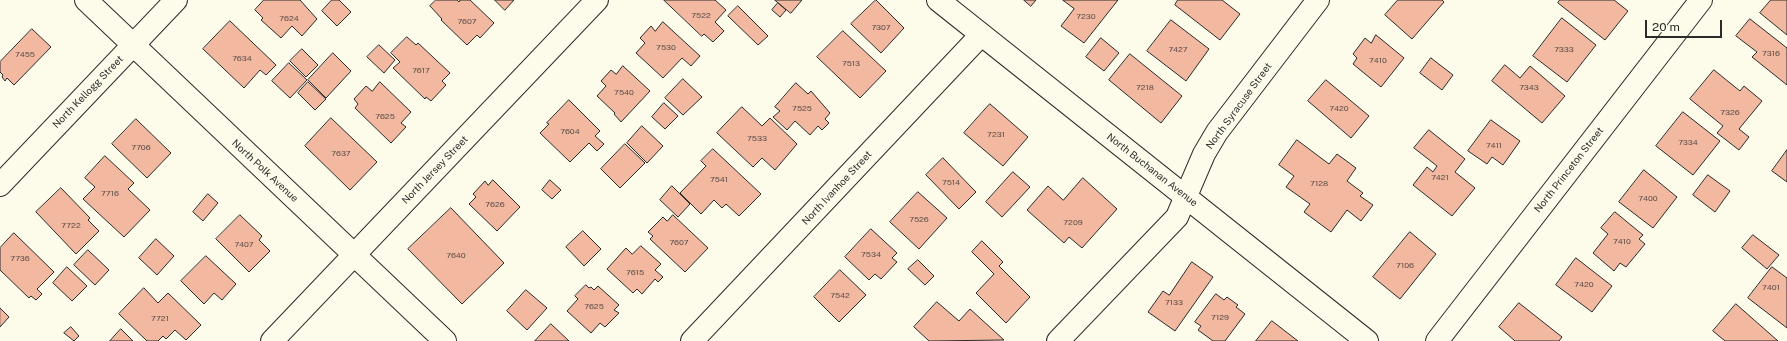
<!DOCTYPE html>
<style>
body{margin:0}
#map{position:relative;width:1787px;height:341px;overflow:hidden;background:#fdfbea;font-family:"Public Sans",sans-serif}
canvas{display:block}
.scale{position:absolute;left:1645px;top:20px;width:77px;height:18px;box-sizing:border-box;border:2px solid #2b2b2b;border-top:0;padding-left:5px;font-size:12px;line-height:14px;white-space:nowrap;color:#2b2b2b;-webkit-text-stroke:3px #fdfbea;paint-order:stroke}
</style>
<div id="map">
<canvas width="1787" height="341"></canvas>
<div class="scale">20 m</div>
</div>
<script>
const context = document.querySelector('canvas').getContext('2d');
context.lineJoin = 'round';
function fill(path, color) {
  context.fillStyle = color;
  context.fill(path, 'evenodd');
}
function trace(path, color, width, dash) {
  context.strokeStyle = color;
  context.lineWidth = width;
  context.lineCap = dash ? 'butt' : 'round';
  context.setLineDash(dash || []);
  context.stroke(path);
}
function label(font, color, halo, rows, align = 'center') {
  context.font = font + ' "Public Sans",sans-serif';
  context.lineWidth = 3;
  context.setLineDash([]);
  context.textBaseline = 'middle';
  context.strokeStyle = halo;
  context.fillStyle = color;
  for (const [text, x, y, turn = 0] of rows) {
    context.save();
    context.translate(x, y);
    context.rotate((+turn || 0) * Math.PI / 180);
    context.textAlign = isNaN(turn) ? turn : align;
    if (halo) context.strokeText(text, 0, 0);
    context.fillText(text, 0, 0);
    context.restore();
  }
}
const building = new Path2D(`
 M264 0H300L317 19 302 36 292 26 281 38 261 20 263 18 255 10Z
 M332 0H339L351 12 337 26 322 11Z
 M436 0H457L459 2 460 0H470L494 23 480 38 477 35 467 45 441 20 442 19 430 6Z
 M495 0H514L505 10Z
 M664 0H715L726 10 715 22 724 31 713 42 704 34 702 36Z
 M775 0H802L791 13Z
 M876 0 904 28 881 53 851 24Z
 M1024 0H1036L1031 6Z
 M1063 0H1118L1084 43 1061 26 1074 9Z
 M1178 0H1222L1240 14 1220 40 1175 5Z
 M1398 0H1442L1444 2 1412 39 1385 15Z
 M1560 0H1614L1628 11 1605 40 1558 3Z
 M1771 0H1787V35L1760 13Z
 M778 3 786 10 780 17 772 10Z
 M738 6 768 36 758 45 728 16Z
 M1562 18 1596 45 1567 82 1533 56Z
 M1750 19 1787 48V85L1752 57 1757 52 1736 36Z
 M1171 20 1209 49 1186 81 1147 51Z
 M230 21 276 65 266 75 260 70 244 88 203 49Z
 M663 22 700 56 691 66 682 58 663 78 636 53 645 43 640 38 651 26 655 31Z
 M32 29 51 47 14 85 7 78 5 81 2 77 3 75 0 72V62Z
 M843 31 886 71 860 98 817 57Z
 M1376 35 1404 58 1381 87 1353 64 1357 58 1353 54 1365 38 1371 43Z
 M407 37 416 45 418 43 450 73 442 81 446 85 431 101 426 97 425 99 393 68 400 62 391 53Z
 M1101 38 1119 53 1104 71 1086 57Z
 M379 45 395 60 384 73 367 57Z
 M302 49 318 65 306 77 290 61Z
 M333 53 351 71 326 98 308 80Z
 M1130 54 1182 96 1161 123 1109 80Z
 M1431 58 1453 75 1442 90 1420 73Z
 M289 63 307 80 290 98 272 81Z
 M1505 65 1520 78 1530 66 1565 96 1542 123 1492 81Z
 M623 66 650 91 621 122 614 114 615 113 597 96 606 86 601 81 611 70 616 74Z
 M1714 70 1740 91 1744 86 1762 101 1739 129 1749 137 1739 150 1717 133 1723 126 1690 99Z
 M683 79 702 97 683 115 665 98Z
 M1326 80 1369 116 1351 138 1308 101Z
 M308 82 326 99 315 110 298 93Z
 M380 82 411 112 401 123 406 127 391 143 355 108 358 104 354 99 366 86 372 91Z
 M796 83 808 94 811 91 830 113 825 119 829 123 822 130 818 126 810 135 795 121 787 130 773 117 780 111 775 107Z
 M569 100 600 131 595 136 604 144 597 151 589 143 570 162 540 133 549 124 547 123Z
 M664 103 678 116 665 129 652 117Z
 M990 104 1028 137 1003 166 964 133Z
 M742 107 762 126 770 118 797 144 775 170 762 158 753 167 717 133Z
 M1683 112 1720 141 1693 175 1656 146Z
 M331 118 377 162 350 190 305 146Z
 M136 119 171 153 147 178 112 144Z
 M1491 120 1520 141 1503 165 1492 157 1487 164 1468 151Z
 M642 126 663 146 647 163 627 143Z
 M1429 130 1465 159 1455 172 1475 188 1452 216 1413 185 1427 167 1433 172 1437 166 1414 148Z
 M1297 140 1329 164 1337 154 1356 168 1347 181 1363 193 1360 196 1373 205 1361 221 1347 210 1331 232 1304 212 1310 204 1286 187 1294 176 1279 165Z
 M625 144 645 163 620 188 601 169Z
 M713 149 761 194 739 216 726 204 722 208 714 200 701 214 680 193 706 166 701 161Z
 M1787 150V182L1772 171Z
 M105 156 134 183 128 189 150 210 124 237 83 199 95 187 85 178Z
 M943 158 976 192 959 209 926 175Z
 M1644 170 1677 197 1653 228 1619 202Z
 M1013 172 1030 187 1002 217 986 202Z
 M1708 175 1730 191 1715 212 1693 195Z
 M1083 178 1117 209 1082 248 1069 237 1064 243 1027 210 1048 186 1063 200Z
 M493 180 520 207 497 231 469 204 476 197 473 194 485 181 488 185Z
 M550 180 561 190 552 199 542 190Z
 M672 186 690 204 678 217 660 200Z
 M61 188 90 218 88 220 99 231 76 254 36 212Z
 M918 192 947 218 919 249 890 222Z
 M208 194 218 203 203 221 193 212Z
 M451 208 504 263 462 304 408 249Z
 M1615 212 1643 235 1639 239 1645 244 1626 267 1620 263 1614 271 1593 253 1608 234 1601 228Z
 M240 215 262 236 259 240 270 251 249 272 216 239Z
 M673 215 708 248 685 272 650 239 653 236 648 232 663 217 667 221Z
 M871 229 897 253 892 258 897 262 881 279 875 274 869 280 845 257Z
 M583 231 601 249 584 266 566 247Z
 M1410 232 1436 254 1400 299 1373 277Z
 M14 233 54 272 37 289 42 294 36 300 31 296 29 298 0 270V248Z
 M1753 235 1779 255 1767 269 1742 248Z
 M156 239 174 256 157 275 139 258Z
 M982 241 1003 262 999 266 1030 297 1006 323 976 293 994 274 972 252Z
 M641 246 661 264 655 270 663 277 658 282 655 279 642 294 637 289 633 293 607 269 626 248 632 254Z
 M88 250 109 270 95 285 74 265Z
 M206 256 236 284 222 300 214 293 204 304 181 281Z
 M1576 258 1612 286 1592 312 1556 285Z
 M918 260 934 276 925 285 908 269Z
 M1192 262 1213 277 1175 331 1148 312 1163 291 1169 295Z
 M67 267 87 286 72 301 53 283Z
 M1772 267 1787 278V328L1748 298Z
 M840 270 866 295 839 322 814 297Z
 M586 285 589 288 591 287 594 290 598 286 619 305 614 310 619 313 605 327 600 323 591 333 567 311 578 299 575 296Z
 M144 288 158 303 168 293 201 325 186 340 175 330 166 339 163 336 158 341H147L119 314Z
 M526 290 547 308 527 330 507 311Z
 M1216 294 1224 300 1227 297 1238 305 1236 307 1245 314 1225 341H1213L1198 330 1201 326 1195 322Z
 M937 302 959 321 970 309 1004 340 929 341 914 327Z
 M1519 303 1562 337 1559 341H1515L1499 327Z
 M1736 304 1778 341H1725L1713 331Z
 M0 308 9 317 0 327Z
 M1272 321 1298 341H1256Z
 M551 324 569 341H535Z
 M71 327 79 336 74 341 64 333Z
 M121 329 133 341H110Z`);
const street = new Path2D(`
 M86 0 445 341
 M938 0 1367 341
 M0 185 176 0
 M272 341 597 0
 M692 341 981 35
 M1058 341 1177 217 1204 154 1217 132 1318 0
 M1437 341 1701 0`);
const numberNames = [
 ["7522",701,16],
 ["7230",1086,17],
 ["7624",289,19],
 ["7607",467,22],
 ["7307",881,28],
 ["7530",666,48],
 ["7427",1178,50],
 ["7333",1564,50],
 ["7316",1771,54],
 ["7455",25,55],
 ["7634",242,59],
 ["7410",1378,61],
 ["7513",851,64],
 ["7617",421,71],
 ["7218",1145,88],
 ["7343",1529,88],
 ["7540",624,93],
 ["7525",802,109],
 ["7420",1339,109],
 ["7326",1730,113],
 ["7625",385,117],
 ["7604",570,132],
 ["7231",996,135],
 ["7533",757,139],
 ["7334",1688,143],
 ["7411",1494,146],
 ["7706",141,148],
 ["7637",341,154],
 ["7421",1440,178],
 ["7541",719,180],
 ["7514",951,183],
 ["7128",1319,184],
 ["7716",110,194],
 ["7400",1648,199],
 ["7626",495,205],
 ["7526",919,220],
 ["7209",1073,223],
 ["7722",71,226],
 ["7410",1622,242],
 ["7607",679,243],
 ["7407",244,245],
 ["7534",871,255],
 ["7640",456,256],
 ["7736",20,259],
 ["7106",1405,266],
 ["7615",635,273],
 ["7420",1584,285],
 ["7401",1771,288],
 ["7542",840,296],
 ["7133",1174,303],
 ["7625",594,307],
 ["7129",1220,318],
 ["7721",160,319]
];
const streetNames = [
 ["North Kellogg Street",88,92,-46],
 ["North Syracuse Street",1239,106,-54],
 ["North Jersey Street",435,170,-46],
 ["North Buchanan Avenue",1152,170,38],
 ["North Princeton Street",1569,170,-52],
 ["North Polk Avenue",265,171,43],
 ["North Ivanhoe Street",837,188,-47]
];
fill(building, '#f2b8a0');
trace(building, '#2b2b2b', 1);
trace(street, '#2b2b2b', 24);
trace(street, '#fdfbea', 22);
label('8px', '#5d4e48', null, numberNames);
label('10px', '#2b2b2b', '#fdfbea', streetNames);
</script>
